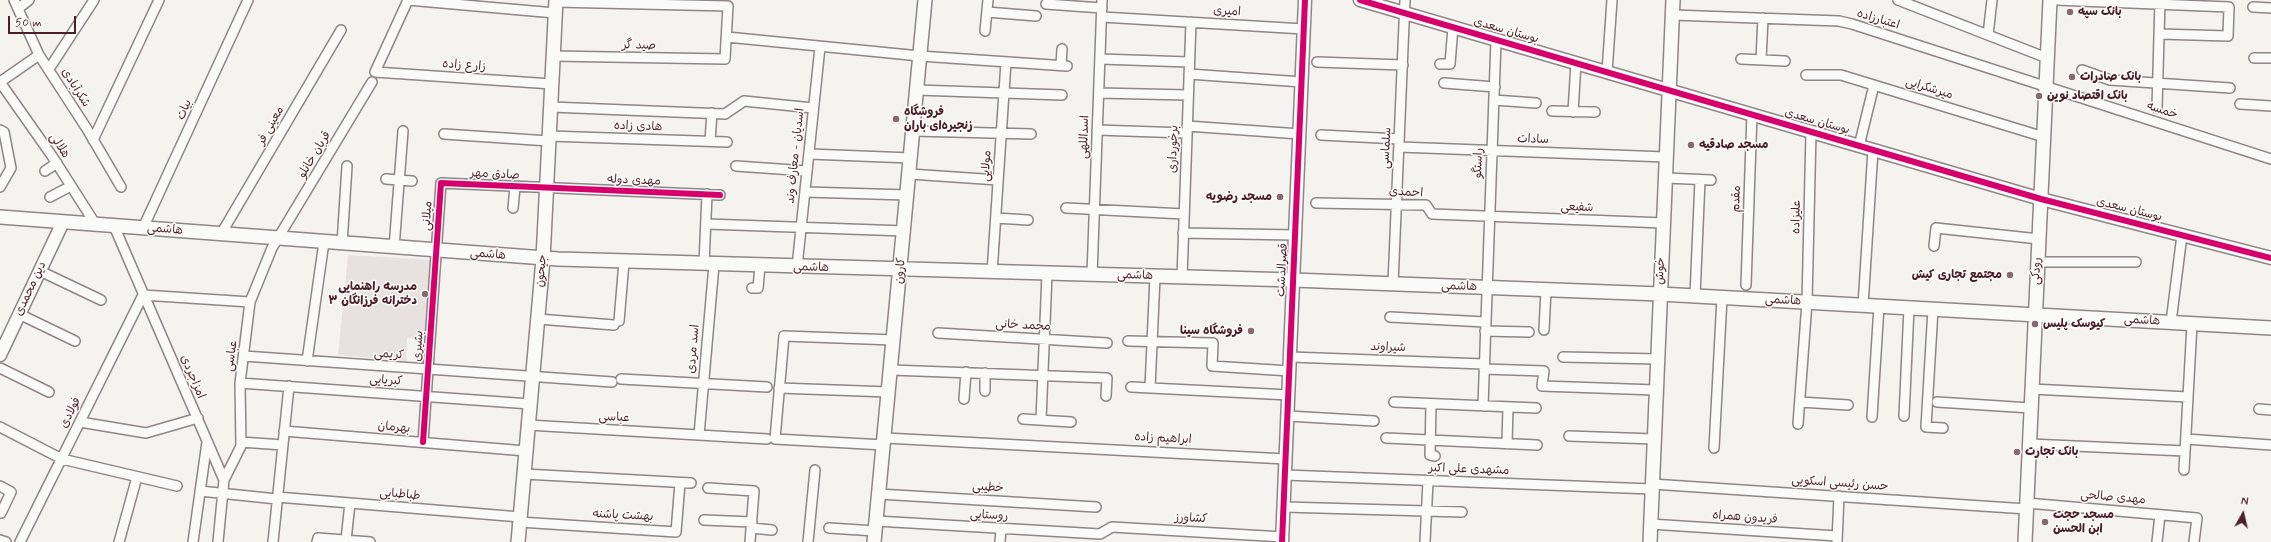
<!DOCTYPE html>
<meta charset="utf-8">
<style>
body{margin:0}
#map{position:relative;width:2271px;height:542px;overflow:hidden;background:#f5f3f0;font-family:Mynerve,sans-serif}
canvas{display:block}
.north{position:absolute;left:2223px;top:494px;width:40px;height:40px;-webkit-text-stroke:3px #fdfcf7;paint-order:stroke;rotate:8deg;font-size:11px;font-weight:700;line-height:16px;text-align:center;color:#4a1f2b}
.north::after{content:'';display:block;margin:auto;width:14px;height:18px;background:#4a1f2b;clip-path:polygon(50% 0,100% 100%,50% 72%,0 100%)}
.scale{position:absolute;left:8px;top:16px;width:68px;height:18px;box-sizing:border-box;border:2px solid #4a1f2b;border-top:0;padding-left:5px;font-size:12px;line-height:14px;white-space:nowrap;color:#4a1f2b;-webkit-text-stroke:3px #fdfcf7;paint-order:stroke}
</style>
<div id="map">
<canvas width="2271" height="542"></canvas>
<div class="north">N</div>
<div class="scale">50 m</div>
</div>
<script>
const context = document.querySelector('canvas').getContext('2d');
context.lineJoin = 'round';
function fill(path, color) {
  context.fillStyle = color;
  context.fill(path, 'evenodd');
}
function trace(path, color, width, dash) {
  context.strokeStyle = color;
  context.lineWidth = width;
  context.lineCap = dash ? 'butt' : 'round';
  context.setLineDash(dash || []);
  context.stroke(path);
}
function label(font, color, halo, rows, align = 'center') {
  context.font = font + ' Mynerve,"Playpen Sans Arabic",sans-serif';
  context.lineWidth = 3;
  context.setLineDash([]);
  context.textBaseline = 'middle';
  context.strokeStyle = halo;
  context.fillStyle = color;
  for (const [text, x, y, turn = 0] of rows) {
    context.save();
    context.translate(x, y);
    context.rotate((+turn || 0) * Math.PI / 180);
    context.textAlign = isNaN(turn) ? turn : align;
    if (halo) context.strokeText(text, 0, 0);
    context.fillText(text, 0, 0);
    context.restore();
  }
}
const built = new Path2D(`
 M348 255 434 260 427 339 407 338 406 361 338 355Z`);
const minor = new Path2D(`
 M14 0 39 55 87 129 121 187
 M408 0 375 72 552 84
 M408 0 555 13
 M1898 0 2047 58
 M2056 0 2229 7 2228 36 2159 34
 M1046 4 1102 8
 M2253 7 2271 8
 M19 8 29 0
 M987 12 1036 16
 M1673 15 1839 21 1852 24 2271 159
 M1102 17 1304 29
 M985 31 988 0
 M1988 35 1992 0
 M727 37 920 56 1067 66
 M553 56 725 59 728 6 556 2
 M2254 58H2271
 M1100 59 1189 62
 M1741 59 1785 61
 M1761 60 1763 18
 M1317 62 1403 65
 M1440 64H1450L1453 27
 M1061 65 1062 49
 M49 69 94 0
 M2082 70 2110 80 2230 88
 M1607 72 1612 0
 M1189 74 1302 82
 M1806 75H1841L2044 137
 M0 82 52 156 96 225
 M0 82 39 55
 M1444 83 1495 87
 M917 90 1062 95
 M1099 93 1188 95
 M1494 100 1536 103
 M2240 104 2271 106
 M551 107 725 114 744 101 813 108
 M2157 108 2160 0
 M1552 111 1595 112
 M1573 112 1576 63
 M1187 126 1300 134
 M0 130 4 132 11 168 0 187
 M1097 130 1186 133
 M914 131 1031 134
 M444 134 549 141
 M1321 135 1399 139
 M549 136 727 142
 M93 140 159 0
 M710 141 712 113
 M1859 146 1874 85
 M1399 147 1666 157
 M809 154 911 158
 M736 166 807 171
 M45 171 57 163
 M910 174 998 180
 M1666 178 1711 180
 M386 179 412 181
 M805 192 908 195
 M50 197 71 186
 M1316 203 1426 205 1432 214 1664 223
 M513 208 515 187
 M1066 208 1184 214
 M996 218 1028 220
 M707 224 905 231
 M114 226 224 480 218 542
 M143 228 248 0
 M1183 233 1295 235
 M221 234 341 30
 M342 244 347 166
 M1934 246 1936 228 2039 239
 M394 248 403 131
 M2038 262H2136
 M704 264 707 194
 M797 267 820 47
 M40 271 101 300
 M992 273 1006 62
 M1092 275 1102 0
 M1182 278 1191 22
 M1393 284 1405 0
 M1746 285 1752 114
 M752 288H758L760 266
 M1695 296 1700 180
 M1863 305 1873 150
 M1933 309 1926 427 1943 428
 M19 314 75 341
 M1390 317 1485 322
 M538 319 614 325
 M619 321 624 262
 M2171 322 2182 235
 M1544 330 1546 290
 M1485 331 1529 332
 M938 333 1107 343
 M1128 341 1213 343 1212 366 1290 371
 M244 356 612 382
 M1290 357 1484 364
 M1563 357 1658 359
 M307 361 324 242
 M0 368 49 392
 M1484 369 1544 371 1542 386 1656 390
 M891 370 1107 378 1106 396
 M621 379 767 387
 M240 383 530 404
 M1131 387 1289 395
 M779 388 889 392
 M1150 388 1155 277
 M2032 389 2188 397
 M985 391V373
 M964 399 966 372
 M1394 402 1536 408
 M1800 402 1848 405
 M1937 402 2031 408
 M1431 404 1430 455 1435 456
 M1483 406 1496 40
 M2259 409 2271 410
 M1288 416 1374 421
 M1904 416 1909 308
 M1872 417 1879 306
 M1023 419 1071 422
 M1041 420 1047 274
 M80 422 146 433 198 418
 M1798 424 1807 302 1811 132
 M528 425 767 439
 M0 427 62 459 177 486
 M284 431 526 451
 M699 435 714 265
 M1569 436 1654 439
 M885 438 1286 459
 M1386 438 1537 445
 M2186 439 2271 445
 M241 442 283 445
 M423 442 441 183 720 195
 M1507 444 1508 407
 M2030 444 2185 451
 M884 445 775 439 784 336 894 340
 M1714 448 1722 298
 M2184 470 2192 324
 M524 474 691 483
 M1285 475 1652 489
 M224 480 241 446 240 383 250 302 272 248 372 82
 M1652 484 2027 509
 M0 486 11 492 1 513
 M708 488 754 491 750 542
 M200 491 277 499
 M879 494 1096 507
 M277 497 520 517
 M2027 503 2197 518 2194 542
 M1284 507 1462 512
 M704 520 752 522
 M876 521 1100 534 1112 527 1283 537
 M519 522 676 532 680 483
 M1650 524 1837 536
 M751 528 772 530
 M829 528 875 531
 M0 540 6 542
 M346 540 350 503
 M20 542 143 295 250 302
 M119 542 137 477
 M193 542 207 442
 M273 542 289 386
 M317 542 318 538 370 542
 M808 542 815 470
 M1000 542 1001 529
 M1425 542 1428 481
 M1837 542 1839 496
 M2157 542 2160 515`);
const tertiary = new Path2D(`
 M1360 0 2041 199 2271 258
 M0 355 63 222
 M1282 542 1305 0`);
const secondary = new Path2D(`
 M0 217 558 259 1293 280 1660 294 2271 328
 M518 542 543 259 556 0
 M874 542 925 0
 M1650 542 1673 0
 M2025 542 2050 0`);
const cycleway = new Path2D(`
 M1360 0 2041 199 2271 258
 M423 442 441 183 720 195
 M1282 542 1305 0`);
const markers = [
 [2070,12,4,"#866970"],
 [2072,77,4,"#866970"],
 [2039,96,4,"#866970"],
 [896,119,4,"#866970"],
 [1691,145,4,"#866970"],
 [1280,197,4,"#866970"],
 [2010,275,4,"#866970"],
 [425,294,4,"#866970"],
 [2035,324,4,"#866970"],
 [1251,331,4,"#866970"],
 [2017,452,4,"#866970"],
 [2045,522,4,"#866970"]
];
const streetNames = [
 ["امیری",1227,12,3],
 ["اعتبارزاده",1878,20,17],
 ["بوستان سعدی",1506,31,16],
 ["صید گر",639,46,1],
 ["زارع زاده",464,66,4],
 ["شکرآبادی",75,88,58],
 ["میرشکرایی",1929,89,17],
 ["بیات",185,110,-67],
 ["خمسه",2162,111,18],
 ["بوستان سعدی",1817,122,16],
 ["معینی فر",271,126,-60],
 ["هادی زاده",638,127,2],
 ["اسداللهی",1085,137,-88],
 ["سادات",1533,140,2],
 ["هلالی",59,146,56],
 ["سلماسی",1387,148,-87],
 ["برخورداری",1174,149,-88],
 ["قربان خانلو",315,155,-59],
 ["اسدیان - معارف وند",796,156,-84],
 ["راستگو",1479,163,-88],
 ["مولایی",987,166,-86],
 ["صادق مهر",495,175,3],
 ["مهدی دوله",634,181,2],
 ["احمدی",1406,193,3],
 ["مقدم",1737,199,-88],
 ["شفیعی",1577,208,2],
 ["بوستان سعدی",2129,210,14],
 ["میلانی",428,216,-86],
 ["علیزاده",1797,217,-89],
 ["هاشمی",165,230,4],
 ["هاشمی",488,255,4],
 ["هاشمی",811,268,2],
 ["قصرالدشت",1283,270,-87],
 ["جیحون",542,271,-85],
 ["کارون",901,271,-84],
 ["خوش",1661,271,-88],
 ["رودکی",2037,271,-87],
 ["هاشمی",1135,276,1],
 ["هاشمی",1459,287,2],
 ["دین محمدی",31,289,-65],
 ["هاشمی",1783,301,3],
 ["هاشمی",2142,321,3],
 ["محمد خانی",1023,326,3],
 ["بشیری",419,346,-86],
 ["شیراوند",1388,348,2],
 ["اسد مردی",694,349,-85],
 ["کریمی",389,355,4],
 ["عباسی",232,356,-82],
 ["امزاجردی",192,377,67],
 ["کبریایی",386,381,4],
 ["فولادی",71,413,-64],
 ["عباسی",614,418,3],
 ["بهرمان",394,428,5],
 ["ابراهیم زاده",1163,439,3],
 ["مشهدی علی اکبر",1469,470,2],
 ["حسن رئیسی اسکویی",1840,484,4],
 ["خطیبی",988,488,4],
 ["طباطبایی",400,495,5],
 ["مهدی صالحی",2113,498,5],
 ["بهشت پاشنه",623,516,3],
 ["روستایی",989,516,3],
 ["فریدون همراه",1745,518,4],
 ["کشاورز",1191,519,3]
];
const poiNames = [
 ["بانک سپه",2078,12],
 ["بانک صادرات",2080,77],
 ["بانک اقتصاد نوین",2047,96],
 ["فروشگاه",904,112],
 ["زنجیره‌ای باران",904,126],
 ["مسجد صادقیه",1699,145],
 ["مسجد رضویه",1272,197,"right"],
 ["مجتمع تجاری کیش",2002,275,"right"],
 ["مدرسه راهنمایی",417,287,"right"],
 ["دخترانه فرزانگان ۳",417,301,"right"],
 ["کیوسک پلیس",2043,324],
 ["فروشگاه سینا",1243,331,"right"],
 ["بانک تجارت",2025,452],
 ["مسجد حجت",2053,515],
 ["ابن الحسن",2053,529]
];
fill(built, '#e7e2df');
trace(minor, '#8f8687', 12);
trace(tertiary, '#8f8687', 15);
trace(secondary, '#8f8687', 16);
trace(minor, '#fafaf8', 9);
trace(tertiary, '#fafaf8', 12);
trace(secondary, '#fafaf8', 13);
trace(cycleway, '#d6006c', 6);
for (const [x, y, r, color] of markers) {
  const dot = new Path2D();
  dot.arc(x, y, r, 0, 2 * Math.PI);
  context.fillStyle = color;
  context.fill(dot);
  trace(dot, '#fdfcf7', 1.5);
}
label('12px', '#4a1f2b', '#fdfcf7', streetNames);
label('bold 12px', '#4a1f2b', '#fdfcf7', poiNames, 'left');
</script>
